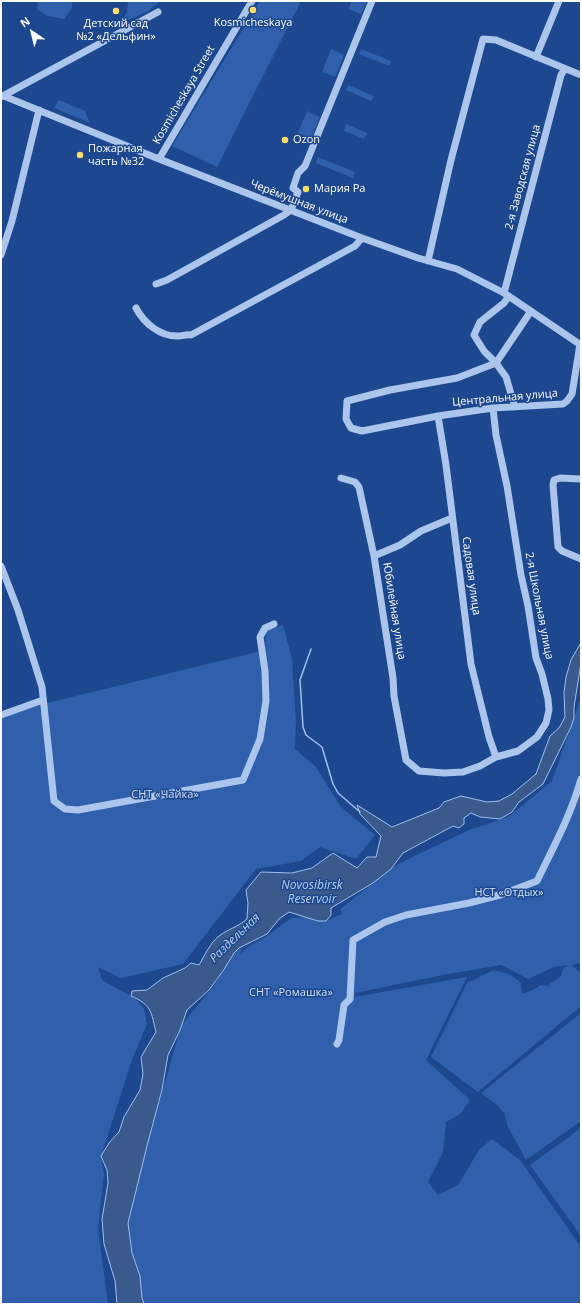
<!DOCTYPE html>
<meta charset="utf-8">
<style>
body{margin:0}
#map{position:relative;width:582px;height:1305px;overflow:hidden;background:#1d478e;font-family:"Open Sans",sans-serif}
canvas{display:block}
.frame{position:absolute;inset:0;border:2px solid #fff;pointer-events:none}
.north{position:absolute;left:12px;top:12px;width:40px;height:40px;-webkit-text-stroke:3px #1d478e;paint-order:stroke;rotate:325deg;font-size:11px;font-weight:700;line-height:16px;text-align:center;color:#fff}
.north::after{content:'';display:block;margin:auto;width:14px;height:18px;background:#fff;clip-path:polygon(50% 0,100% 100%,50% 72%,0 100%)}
</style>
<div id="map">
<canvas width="582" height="1305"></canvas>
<div class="frame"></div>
<div class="north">N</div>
</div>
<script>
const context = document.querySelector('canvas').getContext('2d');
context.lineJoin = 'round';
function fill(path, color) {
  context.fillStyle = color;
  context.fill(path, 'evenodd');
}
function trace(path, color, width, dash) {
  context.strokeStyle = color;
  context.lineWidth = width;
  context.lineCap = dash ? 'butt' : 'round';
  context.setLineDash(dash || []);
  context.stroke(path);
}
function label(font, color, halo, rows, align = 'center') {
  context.font = font + ' "Open Sans",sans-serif';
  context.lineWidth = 3;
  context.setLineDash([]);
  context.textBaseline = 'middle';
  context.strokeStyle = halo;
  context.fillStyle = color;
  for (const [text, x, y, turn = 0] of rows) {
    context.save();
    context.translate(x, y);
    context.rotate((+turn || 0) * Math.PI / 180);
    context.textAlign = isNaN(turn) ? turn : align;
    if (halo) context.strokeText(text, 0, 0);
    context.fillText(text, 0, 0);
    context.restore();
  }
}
const green = new Path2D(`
 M38 1H73L71 10 64 19 47 16 37 9Z
 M130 1H160L148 11 127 21 123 18 127 12 128 3Z
 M260 1H301L217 167 172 146Z
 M352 1H367L361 14 348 9Z
 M331 49 344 55 335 77 322 72Z
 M361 49 391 61 389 66 359 54Z
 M348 85 374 96 371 101 346 90Z
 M59 100 85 111 90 123 54 108Z
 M307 111 320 117 311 138 298 133Z
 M346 124 367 133 364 139 344 131Z
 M318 157 355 172 353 178 316 163Z
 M283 625 292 659 296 723 295 749 316 767 341 807 375 835 356 859 320 847 301 861 256 869 183 964 121 978 98 967 102 980 136 999 144 1009 147 1024 132 1060 101 1156 104 1174 98 1228 108 1304H1V718L35 706 265 650 266 631Z
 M581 698V963L571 965 581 973V1006L478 1092 431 1057 467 983 494 970 511 975 521 983 522 994 533 990 541 985 547 986 561 976 563 969 568 965 554 967 528 979 501 965 448 974 355 993 354 997 467 977 426 1060 470 1100 460 1114 446 1122 443 1152 428 1182 438 1195 458 1185 479 1150 492 1139 520 1160 581 1247V1301L576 1304H144L142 1298 140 1276 132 1253 128 1223 148 1142 181 1026 215 984 234 953 239 949H242L240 955 248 947 264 938 291 918 305 917 318 921H326L342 914 340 909 398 864 469 830 508 817 552 781Z
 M581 1013V1121L526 1160 507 1125 505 1114 497 1105 481 1093Z
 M581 1128V1236L530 1165Z`);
const water = new Path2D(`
 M581 643V663L574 707V718L571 727 543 784 519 802 512 812 500 819 480 817 471 813 464 818V824L459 828 453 826 403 853 391 869 373 883 331 908V915L326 921H318L289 912 279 919 267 934 239 948 234 953 223 971 209 990 187 1010 180 1030 168 1055 162 1090 148 1142 128 1223 132 1253 140 1276 142 1298 144 1304H117L115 1281 104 1244 102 1219 108 1183 107 1170 101 1156 109 1143 119 1132 124 1117 140 1090 143 1074 141 1057 156 1032C151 1012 152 1005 131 996L132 991 147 990 163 978 185 968 191 963 199 965C205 955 210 943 219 936 228 929 238 927 247 919L248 903 246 890 261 872 292 873 312 868 333 853 357 868 367 857H376L381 836 360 814 357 805 392 827 439 808 444 802 461 796 487 802 499 801 512 794 536 774 550 736 559 728 565 717 564 692 566 677 571 660Z`);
const stream = new Path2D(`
 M311 649 300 680 303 727 306 735 322 747 333 784 338 793 360 812`);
const minor = new Path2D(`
 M536 57 559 1
 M1 95 159 159 362 238 418 258 457 269 504 293 581 345
 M1 97 158 12
 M159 159 252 1
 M1 255 12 221 39 110
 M428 261 451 160 483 39 496 40 581 75
 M156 284 167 280 284 215 291 210 298 192 293 188 298 173 305 166 372 1
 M504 293 561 75 565 69
 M509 296 504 303 480 322 474 335 484 351 496 363 457 378 390 390 347 401 346 419 351 428 362 431 438 416 493 408 563 404 567 401 572 394 580 344
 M136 308C144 323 160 337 179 336 183 336 186 334 191 335L355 246 362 238
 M515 407 506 377 496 363 531 311
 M438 416 446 465 471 664 489 737 496 757 518 751 537 737 546 723 549 710 548 699 542 674 536 658 528 606 521 575 507 486 496 435 493 408
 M341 478 355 482 359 487 374 556 393 678 394 696 406 760 419 771 444 773 463 772 480 766 496 757
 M581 479 560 478 554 480 553 485 558 547 562 551 581 559
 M374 556 400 545 421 531 452 518
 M1 566 18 610 42 687 54 801 65 809 78 810 243 780 260 739 266 701 265 671 260 637 265 628 274 624
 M1 715 43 700
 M337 1044 339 1040 344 1005 350 999 353 940 385 922 406 915 469 903 500 895 537 881C553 848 571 815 581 779`);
const markers = [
 [253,10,4,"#fddc69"],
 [116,11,4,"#fddc69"],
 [285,140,4,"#fddc69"],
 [80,155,4,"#fddc69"],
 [306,189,4,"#fddc69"]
];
const poiNames = [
 ["Kosmicheskaya",253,23,"center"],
 ["Детский сад",116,24,"center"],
 ["№2 «Дельфин»",116,37,"center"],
 ["Ozon",293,140],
 ["Пожарная",88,149],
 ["часть №32",88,162],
 ["Мария Ра",314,189]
];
const streetNames = [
 ["Kosmicheskaya Street",184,95,-60],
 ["2-я Заводская улица",523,177,-75],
 ["Черёмушная улица",299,202,21],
 ["Центральная улица",505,398,-5],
 ["Садовая улица",471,576,82],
 ["2-я Школьная улица",539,606,79],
 ["Юбилейная улица",394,611,81]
];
const parkNames = [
 ["СНТ «Чайка»",165,795],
 ["НСТ «Отдых»",509,893],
 ["СНТ «Ромашка»",291,993]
];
const waterNames = [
 ["Novosibirsk",312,886],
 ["Reservoir",312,900],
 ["Раздельная",235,938,-44]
];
fill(green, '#3060ac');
fill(water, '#3a598d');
trace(water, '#9ebfef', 1);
trace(stream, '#9ebfef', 1.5);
trace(minor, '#abc5ed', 7);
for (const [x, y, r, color] of markers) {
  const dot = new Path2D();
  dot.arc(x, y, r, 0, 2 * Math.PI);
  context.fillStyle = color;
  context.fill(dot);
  trace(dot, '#1d478e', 1.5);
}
label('11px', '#fff', '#1d478e', poiNames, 'left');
label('11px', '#fff', '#1d478e', streetNames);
label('11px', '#d1e1fa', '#1d478e', parkNames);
label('italic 12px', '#b7cff4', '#1d478e', waterNames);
</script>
